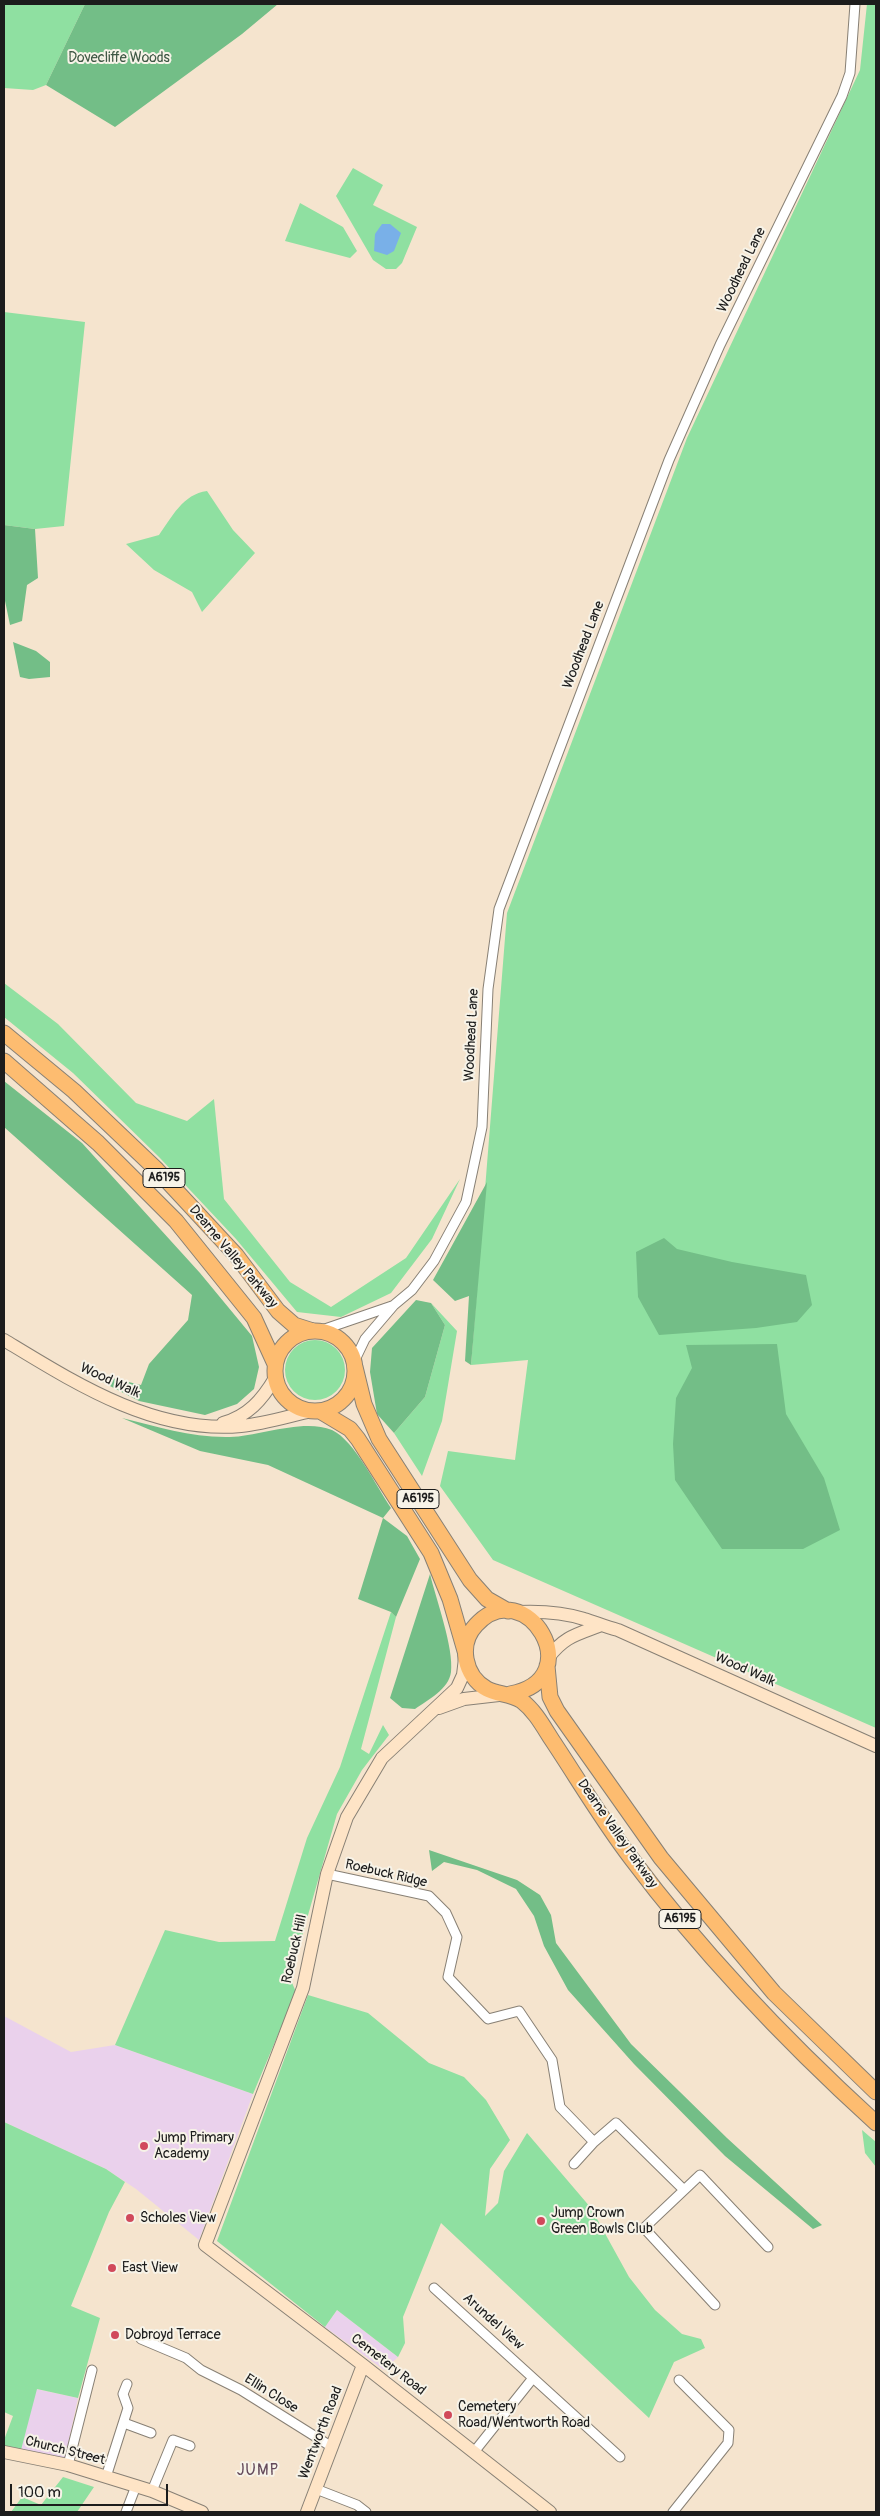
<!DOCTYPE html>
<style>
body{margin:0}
#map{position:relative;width:880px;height:2516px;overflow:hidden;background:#f5e4ce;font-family:Pangolin,sans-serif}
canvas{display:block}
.frame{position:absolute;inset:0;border:5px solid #1c1c1c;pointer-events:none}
.scale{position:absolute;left:10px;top:2484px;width:158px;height:22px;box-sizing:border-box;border:2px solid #1c1c1c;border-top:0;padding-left:6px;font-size:15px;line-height:18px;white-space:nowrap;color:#1c1c1c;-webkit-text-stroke:4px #f7f3e8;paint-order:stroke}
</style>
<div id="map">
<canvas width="880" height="2516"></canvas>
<div class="frame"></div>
<div class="scale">100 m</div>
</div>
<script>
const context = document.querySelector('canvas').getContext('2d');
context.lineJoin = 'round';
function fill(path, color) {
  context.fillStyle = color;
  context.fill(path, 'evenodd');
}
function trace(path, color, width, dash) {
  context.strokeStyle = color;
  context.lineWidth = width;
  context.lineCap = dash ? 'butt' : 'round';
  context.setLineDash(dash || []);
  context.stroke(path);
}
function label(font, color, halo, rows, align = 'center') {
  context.font = font + ' Pangolin,sans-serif';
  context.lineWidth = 4;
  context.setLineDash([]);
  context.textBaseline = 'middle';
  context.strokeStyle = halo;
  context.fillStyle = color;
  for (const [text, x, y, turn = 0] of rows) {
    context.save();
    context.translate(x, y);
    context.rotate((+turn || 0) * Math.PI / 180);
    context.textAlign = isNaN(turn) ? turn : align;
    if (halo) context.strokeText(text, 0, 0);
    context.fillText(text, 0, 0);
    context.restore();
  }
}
const built = new Path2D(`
 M4 2016 71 2052 115 2045 253 2094 199 2240 136 2189 106 2169 4 2122Z
 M337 2310 398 2357 384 2370 325 2327Z
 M36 2389 78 2398 65 2458 21 2450Z`);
const green = new Path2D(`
 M4 4H85L46 85 33 90 4 88Z
 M867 4H876V1728L493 1560 440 1486 448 1451 515 1460 528 1360 471 1365 507 913 687 438 860 70Z
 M353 168 383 185 373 205 417 227 402 263 396 269H386L373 260 336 196Z
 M300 203 343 227 357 251 350 258 285 241Z
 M4 312 85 322 64 526 35 529 4 525Z
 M207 491 233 530 255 553 202 612 192 592 154 570 126 544 159 535C172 517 183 494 207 491Z
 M4 983 58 1024 136 1103 187 1121 214 1099 224 1199 290 1282 331 1307 406 1258 460 1179 432 1239 391 1293 341 1317 297 1312 236 1239 159 1157 73 1073 4 1017Z
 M431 1303 457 1331 442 1421 422 1476 394 1433 425 1397 445 1325Z
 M285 1370a30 30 0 1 1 60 0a30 30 0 1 1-60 0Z
 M391 1612 396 1617 361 1749 369 1754 383 1725 389 1735 362 1770 337 1814 290 1978 296 1992 253 2094 115 2045 165 1930 219 1942 275 1941 307 1838 340 1767Z
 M308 1995 368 2013 429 2063 464 2077 486 2100 510 2140 490 2169 485 2216 498 2203 504 2171 527 2133 591 2208 629 2277 655 2310 682 2334 701 2339 705 2348 674 2362 649 2418 441 2223 403 2317 405 2343 398 2357 337 2310 325 2327 217 2241Z
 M4 2122 106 2169 125 2182 109 2212 71 2306 100 2318 78 2398 37 2389 21 2450 4 2446V2440L13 2416 4 2412Z
 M862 2130 876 2142V2167L865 2153Z
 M63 2477 94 2487 77 2512H11L22 2497 41 2505Z`);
const forest = new Path2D(`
 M85 4H278L242 34 115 127 46 85Z
 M4 525 35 529 38 578 27 585 22 621 10 625 4 596Z
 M13 642 36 651 50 662V677L29 679 20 677Z
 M4 1081 82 1143 200 1273 252 1336 259 1367 254 1389 237 1404 205 1415 139 1401 79 1370 141 1385 149 1364 188 1320 192 1295 4 1127Z
 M487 1182 471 1365 465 1361 469 1296 455 1301 433 1280Z
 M664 1238 677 1249 732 1262 806 1275 812 1305 797 1322 756 1328 659 1335 638 1297 636 1252Z
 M416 1300 431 1303 445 1325 425 1397 394 1433 377 1414 370 1372 372 1348Z
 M777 1344 786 1414 824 1478 840 1530 803 1549H722L675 1480 673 1444 676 1398 692 1368 686 1345Z
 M122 1418C158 1427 193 1438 230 1437 259 1436 304 1418 332 1430 355 1441 376 1486 391 1508L383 1518 407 1536 420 1559 396 1617 391 1612 358 1599 383 1518 268 1465 200 1451Z
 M430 1574C436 1599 454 1648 451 1672 449 1689 428 1700 415 1709L402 1708 390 1698Z
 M429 1850 517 1880 540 1895 551 1915 556 1943 631 2044 727 2138 822 2225 813 2229 725 2156 634 2064 568 1990 544 1946 534 1916 516 1889 477 1870 444 1862 432 1871Z`);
const water = new Path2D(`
 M382 224H390L401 233 394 251 387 255 374 251 375 234Z`);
const street = new Path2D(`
 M319 1331 392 1306
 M354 1362 365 1339 394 1305 412 1290 434 1261 466 1202 482 1127 488 989 499 909 669 460 720 345 842 96 850 73 855 4
 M327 1874 429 1896 446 1913 457 1937 448 1977 488 2019 519 2011 552 2060 560 2107 594 2142 616 2123 684 2190
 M574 2164 594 2142
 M434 2288 620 2457
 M715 2305 644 2228 700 2175 768 2247
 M141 2339 186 2358 201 2370 241 2390 332 2447
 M124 2423 151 2433
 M474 2452 533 2378
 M68 2465 92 2370
 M106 2477 128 2408 123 2394 127 2384
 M316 2489 357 2505 366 2512
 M152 2491 173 2440 190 2446
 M126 2512 136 2486
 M673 2512 728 2443 729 2430 679 2380`);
const secondary = new Path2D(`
 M4 1340C75 1383 154 1434 241 1426 264 1424 289 1416 312 1411
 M223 1423C248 1416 262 1400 275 1378
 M516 1612C537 1611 563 1612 584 1619 595 1622 605 1627 618 1630L876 1746
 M465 1658 463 1675 457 1688 382 1758 347 1817 327 1874 303 1988 205 2245 363 2365 550 2512
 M548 1658C564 1637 575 1635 599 1626
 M439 1708 464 1699 499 1695
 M4 2452 68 2465 152 2491 202 2512
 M307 2512 363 2365`);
const highway = new Path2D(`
 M4 1033 74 1091 157 1170 236 1255 278 1311 294 1325 313 1331
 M4 1061 98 1143 176 1221 254 1318 275 1364
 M275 1371a40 40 0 1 1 80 0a40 40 0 1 1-80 0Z
 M355 1367 364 1404 379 1439 470 1580 487 1599 508 1611
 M320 1411 350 1429 358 1439 431 1553 450 1599 465 1651
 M547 1666 550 1697 557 1711 661 1858 774 1993 876 2092
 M510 1694C592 1679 525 1571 476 1625 458 1644 464 1676 487 1689 498 1695 510 1693 522 1701 535 1711 543 1726 552 1740 578 1779 602 1820 631 1858 703 1954 787 2042 876 2123`);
const markers = [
 [144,2146,5,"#d1495b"],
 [130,2218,5,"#d1495b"],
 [541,2221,5,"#d1495b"],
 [112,2268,5,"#d1495b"],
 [115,2335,5,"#d1495b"],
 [448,2415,5,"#d1495b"]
];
const shields = [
 [164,1178,42],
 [418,1499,42],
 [680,1919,42]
];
const shieldNames = [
 ["A6195",164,1178],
 ["A6195",418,1499],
 ["A6195",680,1919]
];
const parkNames = [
 ["Dovecliffe Woods",119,58]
];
const streetNames = [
 ["Woodhead Lane",742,270,-64],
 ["Woodhead Lane",584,645,-69],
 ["Woodhead Lane",472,1035,-87],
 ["Dearne Valley Parkway",233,1257,50],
 ["Wood Walk",110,1381,25],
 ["Wood Walk",745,1670,24],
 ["Dearne Valley Parkway",617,1834,55],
 ["Roebuck Ridge",386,1874,13],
 ["Roebuck Hill",295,1949,-77],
 ["Arundel View",493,2322,42],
 ["Cemetery Road",388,2365,38],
 ["Ellin Close",271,2394,32],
 ["Wentworth Road",321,2433,-69],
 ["Church Street",65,2451,14]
];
const poiNames = [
 ["Jump Primary",154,2138],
 ["Academy",154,2154],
 ["Jump Crown",551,2213],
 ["Green Bowls Club",551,2229],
 ["Scholes View",140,2218],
 ["East View",122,2268],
 ["Dobroyd Terrace",125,2335],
 ["Cemetery",458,2407],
 ["Road/Wentworth Road",458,2423]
];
const quarterNames = [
 ["JUMP",258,2471]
];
fill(built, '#ead1ec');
fill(green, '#8fe0a1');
fill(forest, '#73be87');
fill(water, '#79b0e8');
trace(street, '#888075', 11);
trace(secondary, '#888075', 14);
trace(highway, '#888075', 17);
trace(street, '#fff', 9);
trace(secondary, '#fee4c6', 12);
trace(highway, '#fdbc70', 15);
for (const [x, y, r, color] of markers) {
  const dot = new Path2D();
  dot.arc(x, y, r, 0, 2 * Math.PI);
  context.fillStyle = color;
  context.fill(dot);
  trace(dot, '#f7f3e8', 2);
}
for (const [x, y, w] of shields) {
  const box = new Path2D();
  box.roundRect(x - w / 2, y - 9.5, w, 19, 4);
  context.fillStyle = '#f7f3e8';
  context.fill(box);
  trace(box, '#1c1c1c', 1);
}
label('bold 12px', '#1c1c1c', null, shieldNames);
label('14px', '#3e5744', '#f7f3e8', parkNames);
label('14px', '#1c1c1c', '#f7f3e8', streetNames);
label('14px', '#1c1c1c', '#f7f3e8', poiNames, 'left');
context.letterSpacing = '1px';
label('16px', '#644a5a', '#f7f3e8', quarterNames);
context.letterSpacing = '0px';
</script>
